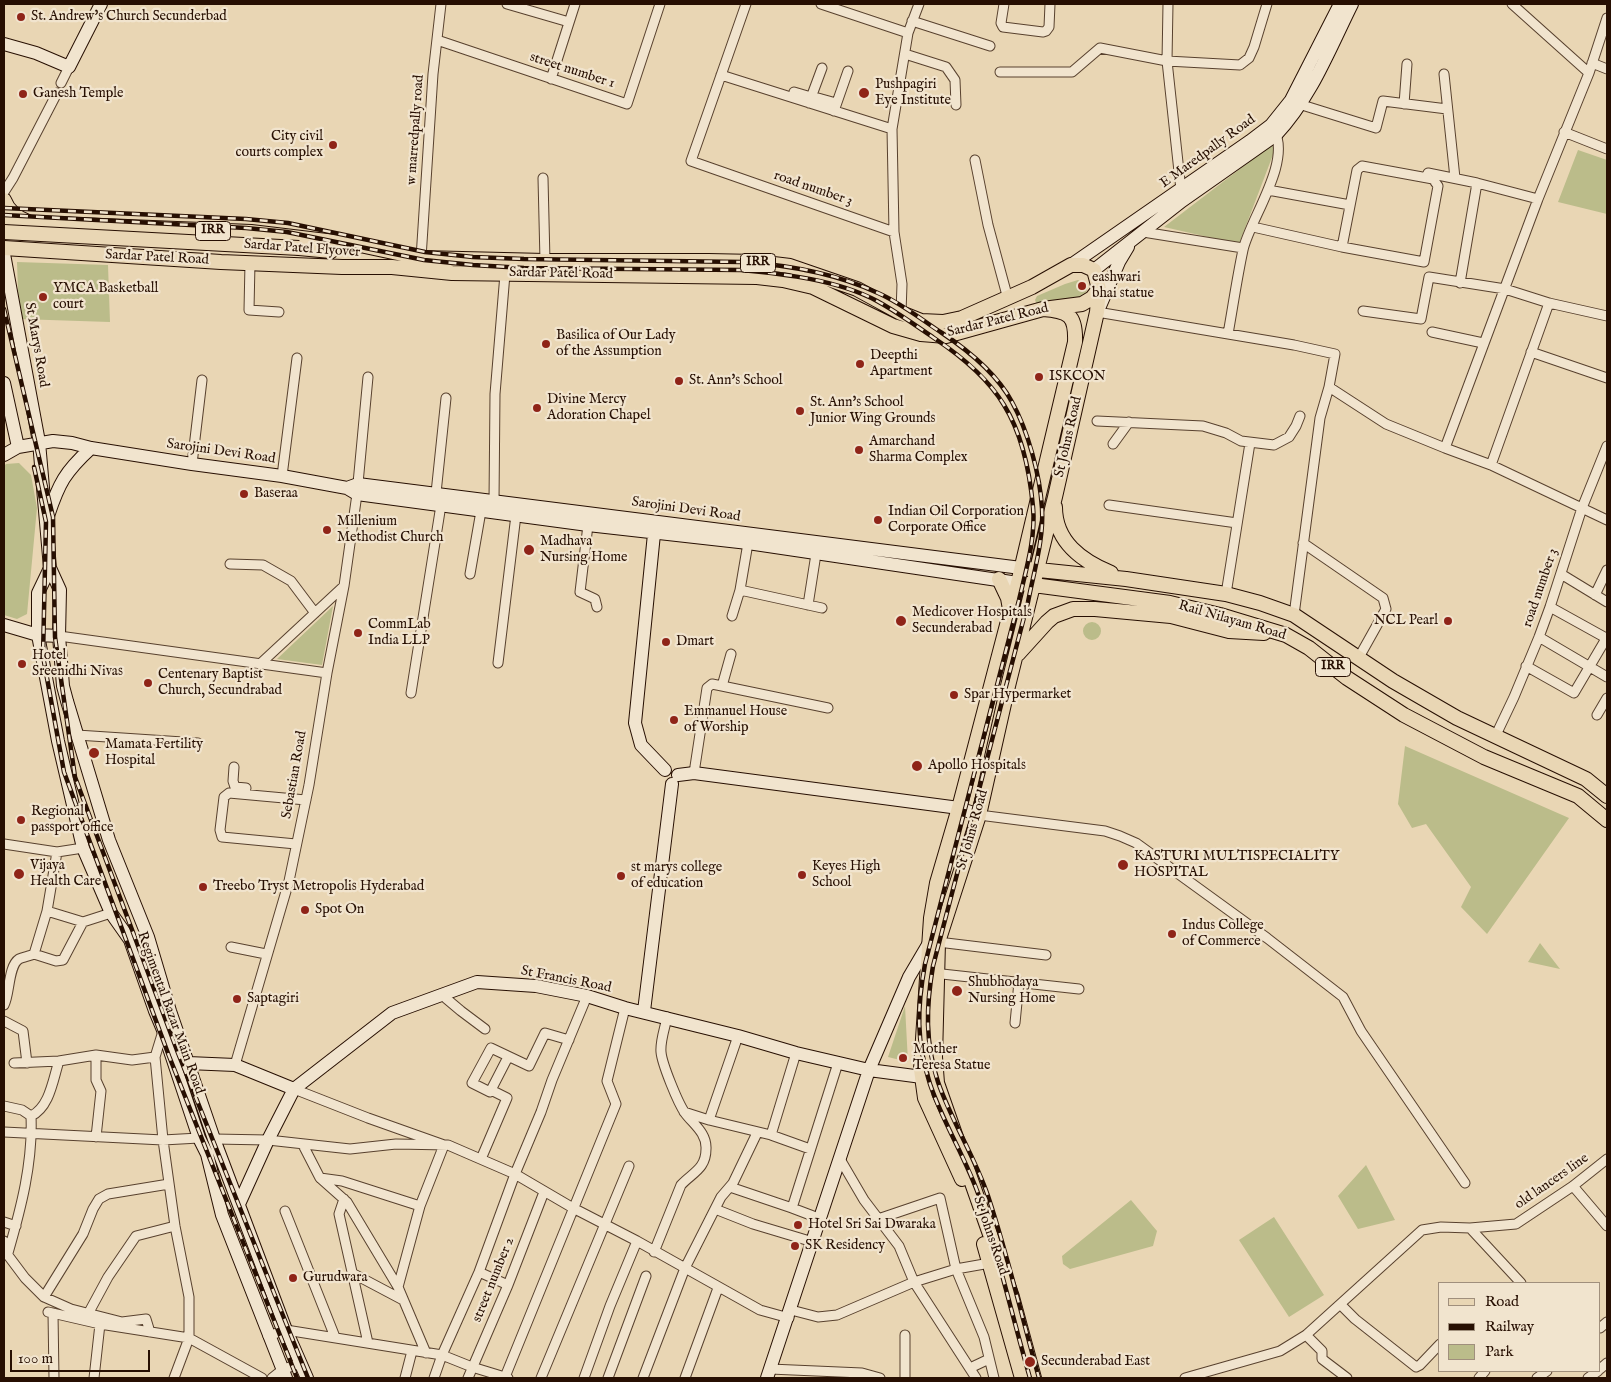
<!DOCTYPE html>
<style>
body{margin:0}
#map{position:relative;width:1611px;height:1382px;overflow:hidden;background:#e9d6b4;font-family:"IM FELL English",serif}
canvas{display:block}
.frame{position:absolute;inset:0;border:5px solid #270f02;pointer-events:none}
.legend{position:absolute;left:1438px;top:1282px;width:162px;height:90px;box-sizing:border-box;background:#f1e4ce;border:1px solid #a08f7c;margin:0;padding:6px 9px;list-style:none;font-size:15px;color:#270f02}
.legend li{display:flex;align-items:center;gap:10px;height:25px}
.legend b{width:25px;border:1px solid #a08f7c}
.scale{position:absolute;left:10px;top:1350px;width:140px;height:22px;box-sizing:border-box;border:2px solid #270f02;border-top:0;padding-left:6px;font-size:15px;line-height:18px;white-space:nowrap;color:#270f02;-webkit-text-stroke:4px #f1e4ce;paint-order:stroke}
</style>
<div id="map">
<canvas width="1611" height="1382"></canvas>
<div class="frame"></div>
<ul class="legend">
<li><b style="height:6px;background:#e9d6b4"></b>Road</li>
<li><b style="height:6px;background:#270f02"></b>Railway</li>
<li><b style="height:14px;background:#bbbc8a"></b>Park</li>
</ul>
<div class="scale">100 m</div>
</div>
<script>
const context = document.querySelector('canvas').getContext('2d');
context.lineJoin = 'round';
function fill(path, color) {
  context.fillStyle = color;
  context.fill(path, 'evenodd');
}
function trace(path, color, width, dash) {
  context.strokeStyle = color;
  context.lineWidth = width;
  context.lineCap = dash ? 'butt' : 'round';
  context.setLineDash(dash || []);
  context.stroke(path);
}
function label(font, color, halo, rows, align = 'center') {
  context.font = font + ' "IM FELL English",serif';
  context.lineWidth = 4.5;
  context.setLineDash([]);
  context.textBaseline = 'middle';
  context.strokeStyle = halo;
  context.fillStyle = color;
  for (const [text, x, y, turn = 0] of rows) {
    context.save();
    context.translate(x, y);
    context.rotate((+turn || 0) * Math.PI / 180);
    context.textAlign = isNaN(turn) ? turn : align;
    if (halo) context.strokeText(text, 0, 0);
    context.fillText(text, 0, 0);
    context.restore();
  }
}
const green = new Path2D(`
 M1279 139 1239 244 1164 227Z
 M1578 150 1607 160V214L1558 202Z
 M17 262 108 265 110 322 19 319Z
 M1078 280 1086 285 1087 290 1083 298 1038 307 1035 300 1037 296 1065 284Z
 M19 463 31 475 37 508 27 614 17 619 4 615V466L6 464Z
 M333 606 322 665 277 659Z
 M1083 631a9 9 0 1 1 18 0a9 9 0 1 1-18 0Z
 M1405 746 1569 818 1487 934 1461 907 1471 887 1426 824 1412 828 1398 804Z
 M1540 943 1560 969 1528 962Z
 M905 1006 908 1062 888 1057Z
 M1366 1165 1395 1220 1358 1229 1338 1196Z
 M1131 1200 1157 1231 1153 1246 1070 1269 1063 1264 1062 1256Z
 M1274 1217 1324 1295 1289 1317 1239 1240Z`);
const street = new Path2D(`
 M507 4 569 22
 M746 4 691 161 894 232
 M821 4 908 33
 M1004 4 1001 23 1003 27 1043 32 1046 31 1049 27 1050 4
 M1168 4 1167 61 1181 190
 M1512 4 1589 73
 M912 21 990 46
 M437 40 627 104 660 4
 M905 54 946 67 955 80 956 105
 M1592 63 1607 69
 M1000 72H1072L1100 48 1167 61 1240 65 1249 58 1254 47 1267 4
 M1444 74 1455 178
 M721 75 892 129
 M551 79 575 4
 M61 83 69 67
 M794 92 811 97
 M818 98 836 103
 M809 103 822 68
 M1404 104 1407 64
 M1302 105 1376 128 1383 101 1447 109
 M834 111 848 71
 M1564 132 1607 149
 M975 160 988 225 1008 299
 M1428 173 1477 183 1538 199
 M543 178 545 261
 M1268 190 1350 205
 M4 192 13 178 57 93
 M1253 227 1342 247 1424 262 1438 186 1433 179 1362 166 1357 170 1342 247
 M1143 232 1243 248
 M421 258 433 74 441 4
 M250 263 249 310 279 312
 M1460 283 1477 183
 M1363 311 1421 319 1429 277 1505 289 1549 303 1607 316
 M1097 312 1294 345 1335 354 1329 387 1320 418 1294 615
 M901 313 902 284 894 232 892 129 908 33 919 4
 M1432 332 1483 343
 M1228 334C1233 306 1237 278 1243 250 1250 219 1292 162 1274 130
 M1531 352 1607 378
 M1329 387 1386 424 1445 448 1491 465 1607 520
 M1097 421 1203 426 1226 433 1241 441 1274 445 1289 437 1296 426 1300 416
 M1113 444 1129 422
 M1445 448 1538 199 1589 73 1607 18
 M192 464 202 380
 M1491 465 1549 303
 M282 476 297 358
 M436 493 446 398
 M494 501 495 394 505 274
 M1109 505 1237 523
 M588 525 580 592 595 599 597 607
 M748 543 740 590 822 608
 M1303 543 1383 598 1386 609 1358 659
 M230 564 263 565 291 581 315 613
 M470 574 481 511
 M1561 574 1607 602
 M1226 594 1250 443
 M1595 595 1607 570
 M808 605 816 554
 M1550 607 1606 638
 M732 616 740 590
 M59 636 327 673
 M1539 637 1607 677
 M498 663 516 515
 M260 664 344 586
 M1526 666 1574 693 1607 637
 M722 686 828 708
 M411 693 441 505
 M1597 715 1607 698
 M77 735 198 743
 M1495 737 1514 697 1539 637 1550 607 1582 508 1607 446
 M234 767 233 781 235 787 246 788
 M694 773 707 688 712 684 722 686 731 654
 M979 815 1105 831 1120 836 1136 843 1267 938 1343 997 1361 1031 1465 1183
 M4 844 57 852 83 848
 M296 844 222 837 220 830 224 797 229 793 306 800
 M57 852 47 911 83 922 111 913
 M47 911 34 954 56 961 63 960 83 922
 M938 942 1046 955
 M231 947 266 954
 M933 973 1079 989
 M442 995 461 1011 485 1029
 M4 1005C10 994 8 966 19 959 23 957 30 956 34 954
 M4 1021 23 1031 27 1063
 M1015 1023 1019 982
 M163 1031 155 1057 163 1140 175 1226 189 1297V1338L174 1378
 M508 1057 490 1092 472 1083 491 1048 529 1066 545 1033 569 1040
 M14 1063 59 1061
 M235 1065 289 881 309 785 327 673 344 586 357 494 368 377
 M294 1089 368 1118 444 1145 420 1206 398 1287
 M4 1106 22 1110 31 1116
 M684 1112 709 1120 771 1135 810 1149
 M31 1116C50 1107 53 1079 59 1061L96 1055 132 1060 155 1057
 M709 1120 738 1036
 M4 1132 163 1140 199 1138
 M771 1135 796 1053
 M96 1137 101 1091 96 1080V1055
 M214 1139 268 1140 350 1149 396 1144 448 1145 515 1174 573 1208 637 1241 760 1310 789 1318
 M303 1145 320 1178 342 1181 420 1206
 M481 1159 507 1098 491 1090
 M840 1159 864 1200 899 1246 914 1282 976 1378
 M320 1178 347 1202 398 1287 426 1353
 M1573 1186 1607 1226
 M730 1187 792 1208 838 1063
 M344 1199 339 1214 368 1343
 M792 1208 821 1219
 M715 1209 753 1224 813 1242
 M285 1211 335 1337
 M878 1219 940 1198 956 1269 984 1337 994 1378
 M4 1222 16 1226
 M1470 1228 1521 1283
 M4 1241 7 1254 25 1278 44 1297 71 1309 122 1322 146 1319 150 1332
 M654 1252 681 1185C692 1173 706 1169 706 1149 707 1133 693 1124 685 1113 678 1103 662 1064 661 1052 660 1041 665 1028 667 1017
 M8 1253C21 1208 33 1163 31 1116
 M479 1272 508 1285
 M352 1273 403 1300
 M44 1297 83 1234 93 1209 99 1199 108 1194 169 1184
 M1341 1305 1355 1319 1416 1367 1420 1365 1440 1344
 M791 1310 818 1317 837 1315 914 1282 956 1269 990 1263
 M48 1312 100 1324 189 1338 262 1378
 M53 1313 54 1378
 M88 1314 108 1277 136 1236 175 1226
 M1600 1328 1607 1322
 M905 1335V1378
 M1306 1335 1322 1351V1359L1347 1378
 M268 1336 286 1330 442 1355 472 1367 508 1378
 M970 1368 989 1359
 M770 1369 862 1373 880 1378
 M1600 1369 1607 1363
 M505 1377 616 1104 607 1081 625 1008
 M94 1378 100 1324
 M272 1378 282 1370 300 1363
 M405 1378 412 1351
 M434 1378 442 1355 479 1272 515 1174 541 1112 552 1080 587 996
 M468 1378 508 1285 544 1192
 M541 1378 629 1166
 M584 1378 610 1306 637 1241
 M608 1378 646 1276
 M643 1378 685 1268 721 1197 733 1183 757 1133
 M685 1378 718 1288
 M1185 1378 1280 1351 1306 1335 1422 1230 1441 1227 1470 1228 1516 1224 1573 1186 1607 1159
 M1479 1378 1485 1371
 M1537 1378 1547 1371
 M1588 1378 1598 1371`);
const secondary = new Path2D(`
 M4 44 36 53 69 67 101 4
 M4 254 39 442 50 568 60 590 59 636 63 686 67 701 109 840 148 937 170 1011 214 1139 286 1330 307 1378
 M1071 265 1250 141 1271 125 1291 100 1340 4
 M1094 270 1182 201 1276 135C1311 98 1330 48 1352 4
 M1100 306 1119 262 1128 247
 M4 383 18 447
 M4 455 18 447 53 441 72 443 91 448 192 464 282 476 347 488 357 494 588 525 748 543 1018 583
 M347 488 358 484 1021 568
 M48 516C59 483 65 472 91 448
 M655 524 635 723 641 745 665 770
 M50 568 38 593V635L58 741 83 848 111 913 130 940 155 1011 163 1030 199 1138 207 1154 222 1215 286 1378
 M4 625 38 635 59 636
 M678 775 694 773 959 808 979 815
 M644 1011 672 784
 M188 1063 235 1065 294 1089
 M239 1204 268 1140 294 1089 392 1013 477 982 536 986 587 996 625 1008 738 1036 796 1053 869 1070 922 1077
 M767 1378 869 1070 909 977 929 943H931`);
const primary = new Path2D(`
 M4 200C8 211 17 218 28 222
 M4 222 251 232 360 245 421 258 545 261H708L757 262 790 266 857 289 901 313 921 321 943 322 962 318 1032 287 1071 265H1083L1094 270 1099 289 1097 312 1055 497 1008 686 979 815 938 942 935 1057 937 1083 1012 1297 1034 1378
 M4 248 221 262 342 267H392L452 273 757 277 783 280 813 287 893 326 921 334 946 336 1043 309 1082 304 1092 298 1099 289
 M299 248 331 251
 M1055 507C1055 542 1082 561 1111 573
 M1029 569 1126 579 1226 594 1260 603 1294 615 1393 681 1457 718 1586 779 1607 796
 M999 579 1008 598 1010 609
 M1026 584 1170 603 1220 615 1286 635 1309 648 1347 678 1404 715 1484 757 1578 796 1607 820
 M1018 654 1047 622 1054 616 1073 609H1095L1171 616 1229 631 1264 633
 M962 1179 925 1098 921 1069 931 918 937 883 959 808 1018 583 1075 342C1076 315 1069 311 1043 309
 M984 1244 1022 1378`);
const rail = new Path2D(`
 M4 208 246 219 288 223 425 252 473 257 524 259 742 262C789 265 835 273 878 293 901 303 922 320 942 333 969 351 997 374 1012 402 1028 431 1040 475 1042 508 1044 539 1034 571 1028 602L933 966C926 1007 925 1042 938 1082 951 1120 975 1157 988 1196 1008 1256 1022 1318 1039 1378
 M4 215 246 228 287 232 424 260 473 265 524 268 741 270C785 274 838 280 877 301 897 312 915 325 934 338 961 356 987 377 1004 405 1022 434 1030 474 1033 507 1036 537 1026 570 1019 600L925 964C917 1008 916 1041 930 1084 943 1123 967 1160 980 1199 999 1258 1013 1319 1030 1378
 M4 309 53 517 55 637 75 777 178 1053 308 1378
 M34 467 46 522 43 656 64 772 169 1056 297 1378`);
const primaryBridge = new Path2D(`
 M4 232 299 248`);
const markers = [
 [21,17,5,"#8f2418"],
 [864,93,6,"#8f2418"],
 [23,94,5,"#8f2418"],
 [333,145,5,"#8f2418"],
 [1082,286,5,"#8f2418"],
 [43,297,5,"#8f2418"],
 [546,344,5,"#8f2418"],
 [860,364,5,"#8f2418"],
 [1039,377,5,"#8f2418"],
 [679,381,5,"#8f2418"],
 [537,408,5,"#8f2418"],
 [800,411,5,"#8f2418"],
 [859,450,5,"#8f2418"],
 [244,494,5,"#8f2418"],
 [878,520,5,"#8f2418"],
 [327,530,5,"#8f2418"],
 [529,550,6,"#8f2418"],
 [901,621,6,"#8f2418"],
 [1448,621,5,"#8f2418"],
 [358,633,5,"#8f2418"],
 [666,642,5,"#8f2418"],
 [22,664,5,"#8f2418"],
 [148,683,5,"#8f2418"],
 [954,695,5,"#8f2418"],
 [674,720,5,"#8f2418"],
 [94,753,6,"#8f2418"],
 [917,766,6,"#8f2418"],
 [21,820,5,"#8f2418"],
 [1123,865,6,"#8f2418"],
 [19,874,6,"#8f2418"],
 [802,875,5,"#8f2418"],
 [621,876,5,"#8f2418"],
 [203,887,5,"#8f2418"],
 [305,910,5,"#8f2418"],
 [1172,934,5,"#8f2418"],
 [957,991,6,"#8f2418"],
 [237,999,5,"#8f2418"],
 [903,1058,5,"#8f2418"],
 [798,1225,5,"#8f2418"],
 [795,1246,5,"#8f2418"],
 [293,1278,5,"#8f2418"],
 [1030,1362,6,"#8f2418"]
];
const shields = [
 [213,231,35],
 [758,263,35],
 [1333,667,35]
];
const shieldNames = [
 ["IRR",213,231],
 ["IRR",758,263],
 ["IRR",1333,667]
];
const poiNames = [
 ["St. Andrew's Church Secunderbad",31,17],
 ["Pushpagiri",875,85],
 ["Eye Institute",875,101],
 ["Ganesh Temple",33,94],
 ["City civil",323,137,"right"],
 ["courts complex",323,153,"right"],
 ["eashwari",1092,278],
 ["bhai statue",1092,294],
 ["YMCA Basketball",53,289],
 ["court",53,305],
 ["Basilica of Our Lady",556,336],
 ["of the Assumption",556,352],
 ["Deepthi",870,356],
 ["Apartment",870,372],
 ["ISKCON",1049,377],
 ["St. Ann's School",689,381],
 ["Divine Mercy",547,400],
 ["Adoration Chapel",547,416],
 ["St. Ann's School",810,403],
 ["Junior Wing Grounds",810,419],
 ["Amarchand",869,442],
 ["Sharma Complex",869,458],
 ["Baseraa",254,494],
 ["Indian Oil Corporation",888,512],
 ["Corporate Office",888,528],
 ["Millenium",337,522],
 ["Methodist Church",337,538],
 ["Madhava",540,542],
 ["Nursing Home",540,558],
 ["Medicover Hospitals",912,613],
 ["Secunderabad",912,629],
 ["NCL Pearl",1438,621,"right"],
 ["CommLab",368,625],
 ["India LLP",368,641],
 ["Dmart",676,642],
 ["Hotel",32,656],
 ["Sreenidhi Nivas",32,672],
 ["Centenary Baptist",158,675],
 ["Church, Secundrabad",158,691],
 ["Spar Hypermarket",964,695],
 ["Emmanuel House",684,712],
 ["of Worship",684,728],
 ["Mamata Fertility",105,745],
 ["Hospital",105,761],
 ["Apollo Hospitals",928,766],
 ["Regional",31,812],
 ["passport office",31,828],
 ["KASTURI MULTISPECIALITY",1134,857],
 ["HOSPITAL",1134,873],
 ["Vijaya",30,866],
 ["Health Care",30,882],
 ["Keyes High",812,867],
 ["School",812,883],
 ["st marys college",631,868],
 ["of education",631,884],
 ["Treebo Tryst Metropolis Hyderabad",213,887],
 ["Spot On",315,910],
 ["Indus College",1182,926],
 ["of Commerce",1182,942],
 ["Shubhodaya",968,983],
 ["Nursing Home",968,999],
 ["Saptagiri",247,999],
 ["Mother",913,1050],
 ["Teresa Statue",913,1066],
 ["Hotel Sri Sai Dwaraka",808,1225],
 ["SK Residency",805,1246],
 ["Gurudwara",303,1278],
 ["Secunderabad East",1041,1362]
];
const streetNames = [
 ["street number 1",572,71,18],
 ["w marredpally road",416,130,-86],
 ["E Maredpally Road",1208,152,-36],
 ["road number 3",813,189,19],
 ["Sardar Patel Flyover",302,249,4],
 ["Sardar Patel Road",157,258,3],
 ["Sardar Patel Road",561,274,1],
 ["Sardar Patel Road",998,321,-14],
 ["St Marys Road",36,345,80],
 ["St Johns Road",1069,437,-77],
 ["Sarojini Devi Road",221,452,8],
 ["Sarojini Devi Road",686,510,8],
 ["road number 3",1541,588,-71],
 ["Rail Nilayam Road",1232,621,16],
 ["Sebastian Road",295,775,-80],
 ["St Johns Road",973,830,-74],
 ["St Francis Road",566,980,11],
 ["Regimental Bazar Main Road",170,1013,70],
 ["old lancers line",1552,1182,-35],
 ["St Johns Road",990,1236,71],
 ["street number 2",494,1280,-68]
];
fill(green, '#bbbc8a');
trace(street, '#58412e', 11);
trace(secondary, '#270f02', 14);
trace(primary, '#270f02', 16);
trace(street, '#f1e4ce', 9);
trace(secondary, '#f1e4ce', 12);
trace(primary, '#e9d6b4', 14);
trace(rail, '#270f02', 4.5);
trace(rail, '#f1e4ce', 2.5, [8]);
trace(primaryBridge, '#270f02', 16, []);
trace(primaryBridge, '#e9d6b4', 14);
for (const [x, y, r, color] of markers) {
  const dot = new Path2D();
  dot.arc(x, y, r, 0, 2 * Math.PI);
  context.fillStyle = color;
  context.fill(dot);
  trace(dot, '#f1e4ce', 2);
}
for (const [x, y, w] of shields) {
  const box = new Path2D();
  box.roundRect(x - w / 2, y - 9.5, w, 19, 4);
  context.fillStyle = '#f1e4ce';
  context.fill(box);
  trace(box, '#270f02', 1);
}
label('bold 12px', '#270f02', null, shieldNames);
label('14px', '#270f02', '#f1e4ce', poiNames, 'left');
label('14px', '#270f02', '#f1e4ce', streetNames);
</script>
